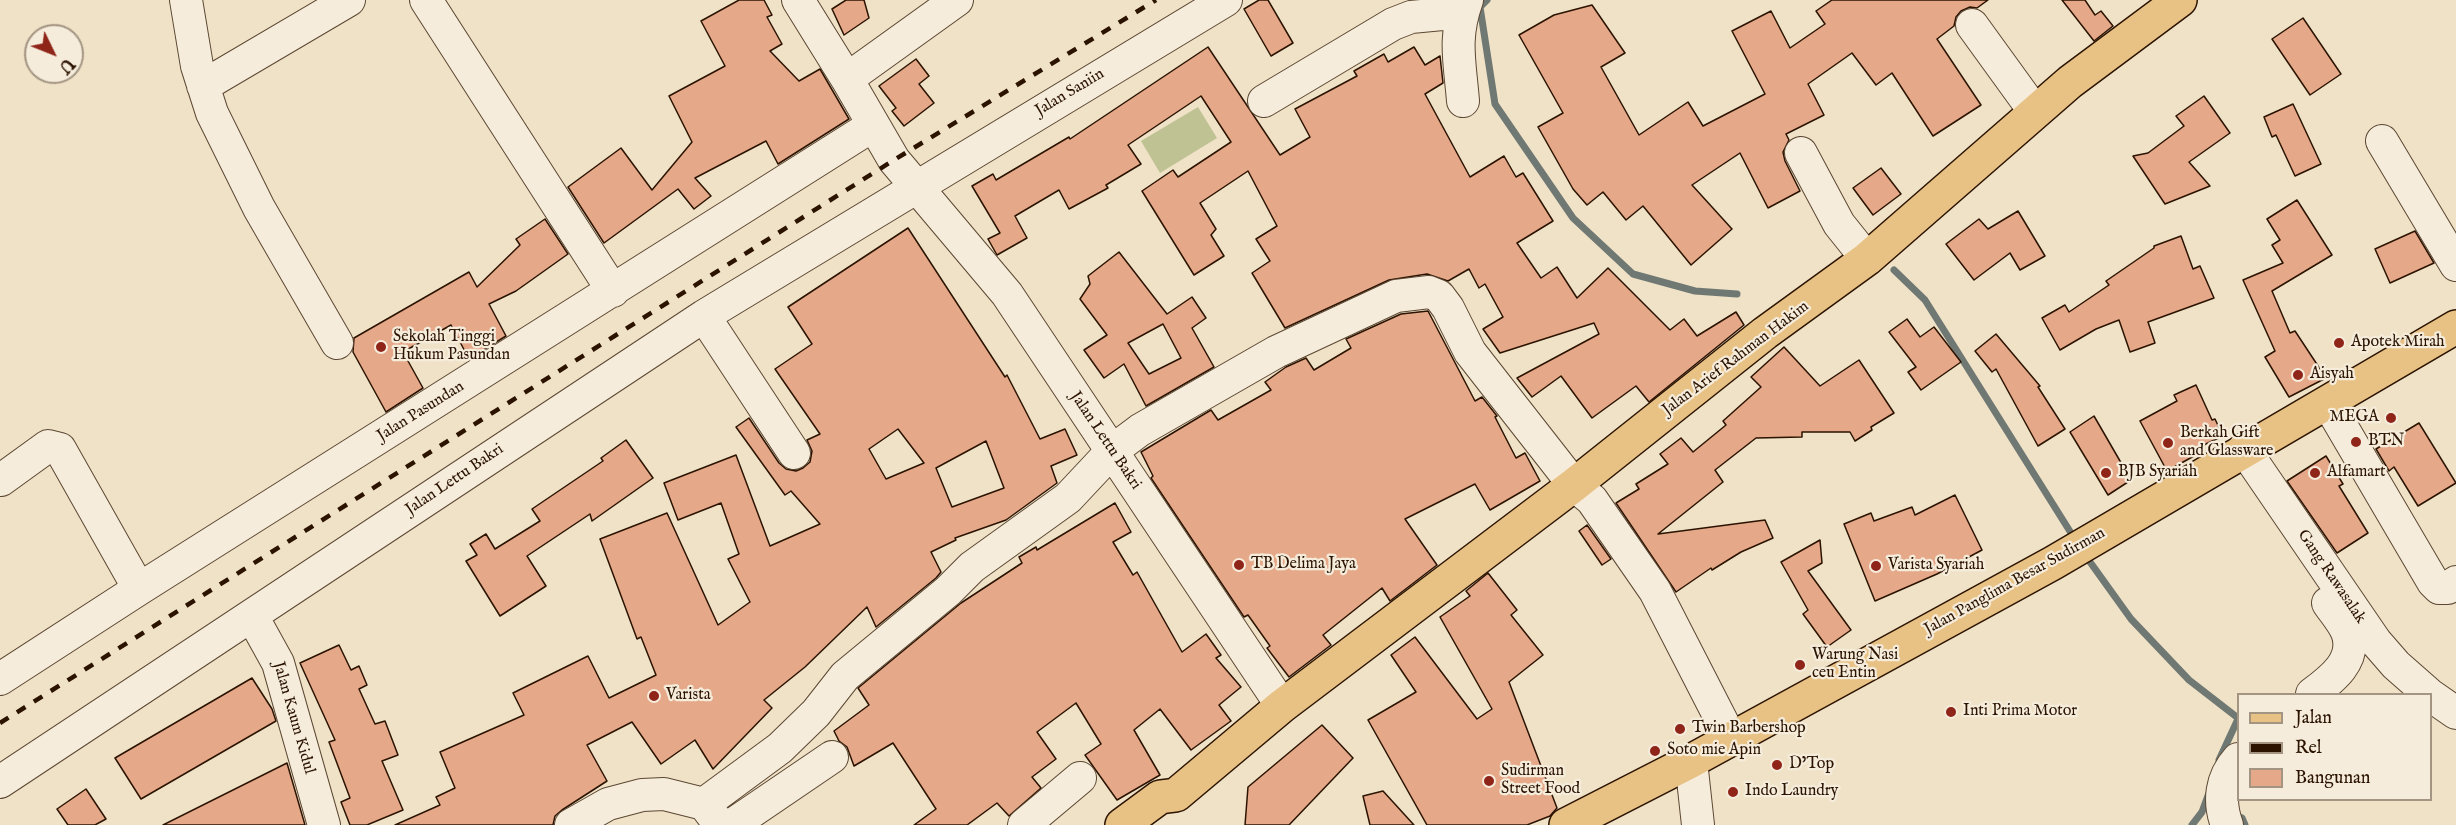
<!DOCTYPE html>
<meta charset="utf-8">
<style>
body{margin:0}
#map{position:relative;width:2456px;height:825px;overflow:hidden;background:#efe2c7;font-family:"IM FELL English",serif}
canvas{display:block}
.legend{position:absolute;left:2237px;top:693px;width:195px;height:108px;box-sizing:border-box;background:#f5ecdb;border:2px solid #a49583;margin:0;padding:8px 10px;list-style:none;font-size:18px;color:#2b1300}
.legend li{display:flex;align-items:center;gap:12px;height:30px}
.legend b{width:30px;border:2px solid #a49583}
.north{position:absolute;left:24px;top:24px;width:60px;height:60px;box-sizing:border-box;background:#f5ecdb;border:2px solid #a49583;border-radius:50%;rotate:133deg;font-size:16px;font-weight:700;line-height:24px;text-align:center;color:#2b1300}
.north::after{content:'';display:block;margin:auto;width:21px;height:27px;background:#8f2418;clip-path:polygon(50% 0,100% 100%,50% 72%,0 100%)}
</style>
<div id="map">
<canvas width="2456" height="825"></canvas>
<ul class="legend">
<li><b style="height:8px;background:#e8c184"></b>Jalan</li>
<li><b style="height:8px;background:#2b1300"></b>Rel</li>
<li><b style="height:16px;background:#e5a889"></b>Bangunan</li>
</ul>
<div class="north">U</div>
</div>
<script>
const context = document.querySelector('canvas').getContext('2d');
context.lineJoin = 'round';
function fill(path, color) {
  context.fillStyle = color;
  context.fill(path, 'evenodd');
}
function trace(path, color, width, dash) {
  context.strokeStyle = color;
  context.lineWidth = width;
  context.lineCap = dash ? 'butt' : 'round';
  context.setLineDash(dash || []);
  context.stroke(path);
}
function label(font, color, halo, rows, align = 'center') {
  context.font = font + ' "IM FELL English",serif';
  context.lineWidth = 4.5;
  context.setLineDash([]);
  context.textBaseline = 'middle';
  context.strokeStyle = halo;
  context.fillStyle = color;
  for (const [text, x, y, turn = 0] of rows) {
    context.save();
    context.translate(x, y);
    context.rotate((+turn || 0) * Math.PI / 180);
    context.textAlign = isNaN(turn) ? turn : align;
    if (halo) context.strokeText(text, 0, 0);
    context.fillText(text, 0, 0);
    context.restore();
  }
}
const green = new Path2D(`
 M1198 107 1217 138 1160 173 1141 141Z`);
const stream = new Path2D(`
 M1487 0 1480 7 1495 104 1573 218 1633 274 1695 291 1737 294
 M1894 270 1925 300 2076 541
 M2085 555 2131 619 2189 680 2238 718
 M2219 760 2238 719
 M2235 815 2242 818 2245 825
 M2192 825 2202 812 2209 793`);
const building = new Path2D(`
 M739 0H764L772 15 767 17 782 44 770 51 799 81 820 69 849 119 778 164 766 141 695 178 711 196 694 209 678 189 604 243 568 187 621 148 652 190 692 142 669 96 725 66 701 21Z
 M846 0H864L869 18 844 35 832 9Z
 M1259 0H1268L1293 43 1271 56 1244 9Z
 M1832 0H1988L1977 8 1970 7 1961 11 1956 17 1954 26 1937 39 1981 105 1933 136 1892 73 1876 85 1852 53 1808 84 1824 115 1786 134 1789 140 1783 152 1785 161 1800 191 1768 208 1740 153 1692 185 1732 229 1691 265 1643 206 1626 220 1603 192 1587 205 1573 189 1538 127 1563 113 1519 35 1554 15 1592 5 1625 53 1601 67 1639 135 1688 102 1703 126 1765 94 1732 31 1771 11 1790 48 1825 24 1816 11Z
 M2062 0H2085L2095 15 2101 11 2113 26 2094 41Z
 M2303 18 2341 74 2310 95 2272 39Z
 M1208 47 1280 155 1310 137 1295 109 1357 76 1354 71 1384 54 1388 62 1414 47 1425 65 1440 56 1443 83 1425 94 1470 177 1504 156 1516 177 1523 173 1553 221 1517 243 1541 278 1557 267 1577 298 1608 268 1670 330 1684 319 1697 336 1736 312 1744 325 1649 402 1636 386 1592 418 1561 376 1532 397 1517 378 1599 334 1594 323 1500 353 1483 329 1503 317 1485 284 1479 288 1469 269 1448 281 1427 274 1389 280 1285 328 1252 273 1270 261 1256 239 1277 226 1248 171 1200 203 1216 229 1211 235 1224 256 1194 275 1142 191 1173 170 1178 177 1231 142 1201 96 1128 145 1141 164 1106 185 1108 188 1069 209 1059 190 1015 216 1027 238 997 255 988 239 1000 233 972 186 993 174 996 180 1069 137 1070 139Z
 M916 59 929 76 919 84 934 103 904 126 892 111 896 108 879 86Z
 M2204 96 2230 133 2189 162 2210 186 2165 204 2133 156 2148 153 2184 126 2176 116Z
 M2293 104 2321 164 2295 176 2276 135 2272 137 2264 117Z
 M1881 168 1901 194 1873 215 1853 188Z
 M2297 200 2332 255 2272 291 2290 333 2295 331 2326 378 2289 397 2265 357 2275 351 2243 280 2283 263 2272 245 2280 240 2267 219Z
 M2018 211 2045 256 2020 270 2010 253 1974 280 1946 244 1979 219 1988 229Z
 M545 219 568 254 516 291 489 304 506 336 469 359 451 325 403 352 423 388 386 412 353 352 354 338 469 272 477 287 520 245 516 239Z
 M908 228 1005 377 1007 375 1040 439 1065 429 1077 455 1051 466 1057 483 1006 520 955 538 956 540 931 552 941 572 936 578 876 627 867 607 805 667 764 700 772 708 713 769 695 740 661 764 632 722 587 745 607 781 562 810 555 816 553 825H395L440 805 436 797 455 788 440 752 524 715 513 693 588 656 609 698 656 675 641 637 637 639 600 539 667 513 718 625 750 602 728 559 739 554 721 503 678 520 664 483 736 455 770 546 820 524 791 491 785 495 736 427 749 418 779 463 786 469 796 471 803 468 810 462 812 451 807 440 820 434 775 369 812 344 788 307ZM898 429 924 463 886 479 869 449ZM986 441 1004 488 952 507 936 468Z
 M2415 231 2434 263 2390 283 2375 249Z
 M2181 236 2193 269 2200 266 2214 298 2148 322 2155 343 2130 352 2119 320 2096 329 2060 350 2042 318 2065 305 2069 312 2109 285 2106 281 2154 248V246Z
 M1119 252 1167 314 1192 297 1206 318 1192 328 1214 367 1146 406 1124 364 1104 378 1084 350 1107 335 1080 299 1090 284 1088 276ZM1163 324 1181 358 1149 374 1128 343Z
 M1428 311 1475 401 1482 397 1497 416 1495 417 1516 458 1525 453 1540 481 1490 510 1475 484 1405 519 1437 565 1390 601 1382 588 1323 635 1331 645 1289 677 1267 648 1270 646 1248 615 1244 617 1151 478 1153 476 1141 452 1211 410 1218 420 1271 390 1265 382 1286 367 1306 358 1314 370 1351 348 1346 339 1401 314Z
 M1907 319 1920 337 1934 327 1961 362 1921 390 1908 372 1916 367 1889 332Z
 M1996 334 2040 386 2038 387 2065 429 2038 446 1996 369 1992 372 1975 351Z
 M1784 347 1820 386 1859 360 1894 413 1871 427 1872 430 1855 441 1850 432H1802V437L1756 438 1715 470 1723 482 1658 534 1765 520 1773 538 1741 552 1712 570 1711 568 1676 592 1616 503 1639 489 1636 484 1668 464 1660 454 1681 438 1693 452 1726 425 1723 421 1761 387 1751 377Z
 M2196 385 2212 420 2215 419 2223 436 2191 451 2194 456 2167 471 2140 421 2177 401 2174 395Z
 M2094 416 2131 480 2108 495 2070 432Z
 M2419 423 2456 483 2418 506 2394 467 2389 471 2376 449Z
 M626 440 653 478 592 521 590 514 527 556 546 586 500 616 466 561 477 555 470 544 486 534 495 549 540 521 532 509 603 461 601 458Z
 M2326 456 2343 484 2339 486 2368 533 2337 553 2287 481Z
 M1955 495 1982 550 1937 574 1875 601 1844 524 1871 513 1874 521 1912 507 1915 515Z
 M1115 503 1131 532 1113 542 1133 575 1137 572 1182 652 1206 634 1221 655 1216 658 1241 687 1219 705 1231 721 1191 750 1160 709 1134 730 1160 775 1117 800 1085 755 1101 744 1076 703 1037 732 1056 759 1032 777 1041 788 1009 816 997 803 967 825H914L936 809 893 743 854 766 847 747 839 741 834 731 869 705 858 688 961 603 1022 563 1019 557 1036 547 1037 550Z
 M1587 525 1611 559 1602 565 1579 531Z
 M1820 540 1822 563 1808 571 1851 630 1827 647 1803 614 1808 610 1781 562Z
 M1488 573 1517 610 1511 615 1543 655 1509 682 1557 808 1550 816 1527 825H1427L1368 720 1416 692 1391 655 1415 637 1477 719 1492 709 1440 617 1470 596 1466 591Z
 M339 645 351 670 359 666 367 685 359 689 375 724 385 721 398 755 382 761 403 810 367 825H350L341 802 350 798 329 742 335 740 300 663Z
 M252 678 272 709 276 721 141 799 115 758Z
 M1322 725 1353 758 1289 825H1245L1248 787Z
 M287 763 305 825H163Z
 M86 789 106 819 95 825H68L57 809Z
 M1383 791 1414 825H1370L1363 796Z`);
const minor = new Path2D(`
 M186 0 197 66 212 113 259 208 337 343
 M426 0 613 291
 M798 0 847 79 894 160 1007 294 1282 706
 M1972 25 2035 112
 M847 79 957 0
 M203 86 349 0
 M1264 101 1393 24 1411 17 1463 12
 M1463 101C1460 62 1453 39 1467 0
 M2382 141 2456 265
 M1801 153 1839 224 1867 259
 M704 316 794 453
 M2328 403 2433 582 2439 588H2448L2456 582
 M2244 449 2376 642 2396 665 2429 694
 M0 478 1 480 48 446 60 449 139 589
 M252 616 278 663 324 825
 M0 679 139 589 872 126
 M2312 694C2331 680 2358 660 2347 632 2343 622 2334 612 2328 603
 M2430 695 2456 713
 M1691 761 1698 825
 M0 782 704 316 1226 0
 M704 804 780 748 816 713 845 676 948 591 972 567 1068 498 1112 451 1140 430 1276 352 1396 296 1429 292 1439 296 1448 308 1470 352 1574 485 1592 500 1655 591 1731 739
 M571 825 608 804 642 795 664 794 704 804 720 825
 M732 825 832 757
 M1024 825 1080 778
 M2227 825C2218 801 2221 778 2238 759`);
const major = new Path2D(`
 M1122 825 1160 797 1176 795 1282 706 1574 485 1765 333 1867 259 2070 82 2180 0
 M1566 825 1691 761 2053 563 2456 327`);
const rail = new Path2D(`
 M0 723 894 160 1156 0`);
const markers = [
 [2339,343,6,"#8f2418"],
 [381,347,6,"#8f2418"],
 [2298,375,6,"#8f2418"],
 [2391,418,6,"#8f2418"],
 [2356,442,6,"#8f2418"],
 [2168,443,6,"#8f2418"],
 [2106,473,6,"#8f2418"],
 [2315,473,6,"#8f2418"],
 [1239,565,6,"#8f2418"],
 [1876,566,6,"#8f2418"],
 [1800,665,6,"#8f2418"],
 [654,696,6,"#8f2418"],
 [1951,712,6,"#8f2418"],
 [1680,729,6,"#8f2418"],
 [1655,751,6,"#8f2418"],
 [1777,765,6,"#8f2418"],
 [1489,781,6,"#8f2418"],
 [1733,792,6,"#8f2418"]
];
const streetNames = [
 ["Jalan Saniin",1070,93,-31],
 ["Jalan Arief Rahman Hakim",1736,359,-37],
 ["Jalan Pasundan",421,412,-32],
 ["Jalan Lettu Bakri",1105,441,56],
 ["Jalan Lettu Bakri",455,480,-34],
 ["Gang Rawasalak",2331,577,56],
 ["Jalan Panglima Besar Sudirman",2015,582,-29],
 ["Jalan Kaum Kidul",293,718,74]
];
const poiNames = [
 ["Sekolah Tinggi",393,338],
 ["Hukum Pasundan",393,356],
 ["Apotek Mirah",2351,343],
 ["Aisyah",2310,375],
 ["MEGA",2379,418,"right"],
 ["Berkah Gift",2180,434],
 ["and Glassware",2180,452],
 ["BTN",2368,442],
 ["BJB Syariah",2118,473],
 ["Alfamart",2327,473],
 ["TB Delima Jaya",1251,565],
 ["Varista Syariah",1888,566],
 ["Warung Nasi",1812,656],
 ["ceu Entin",1812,674],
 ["Varista",666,696],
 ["Inti Prima Motor",1963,712],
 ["Twin Barbershop",1692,729],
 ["Soto mie Apin",1667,751],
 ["D’Top",1789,765],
 ["Sudirman",1501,772],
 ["Street Food",1501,790],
 ["Indo Laundry",1745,792]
];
fill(green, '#bfc292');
trace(stream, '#707873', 7);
fill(building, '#e5a889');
trace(building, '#2b1300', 1.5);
trace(minor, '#5c4732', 34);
trace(major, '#2b1300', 36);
trace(minor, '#f5ecdb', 32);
trace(major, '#e8c184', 33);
trace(rail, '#2b1300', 4.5, [10, 10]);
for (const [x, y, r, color] of markers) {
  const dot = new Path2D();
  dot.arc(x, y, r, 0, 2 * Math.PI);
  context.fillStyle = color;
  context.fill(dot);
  trace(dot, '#f5ecdb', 2);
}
label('16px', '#2b1300', '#f5ecdb', streetNames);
label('16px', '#2b1300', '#f5ecdb', poiNames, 'left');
</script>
